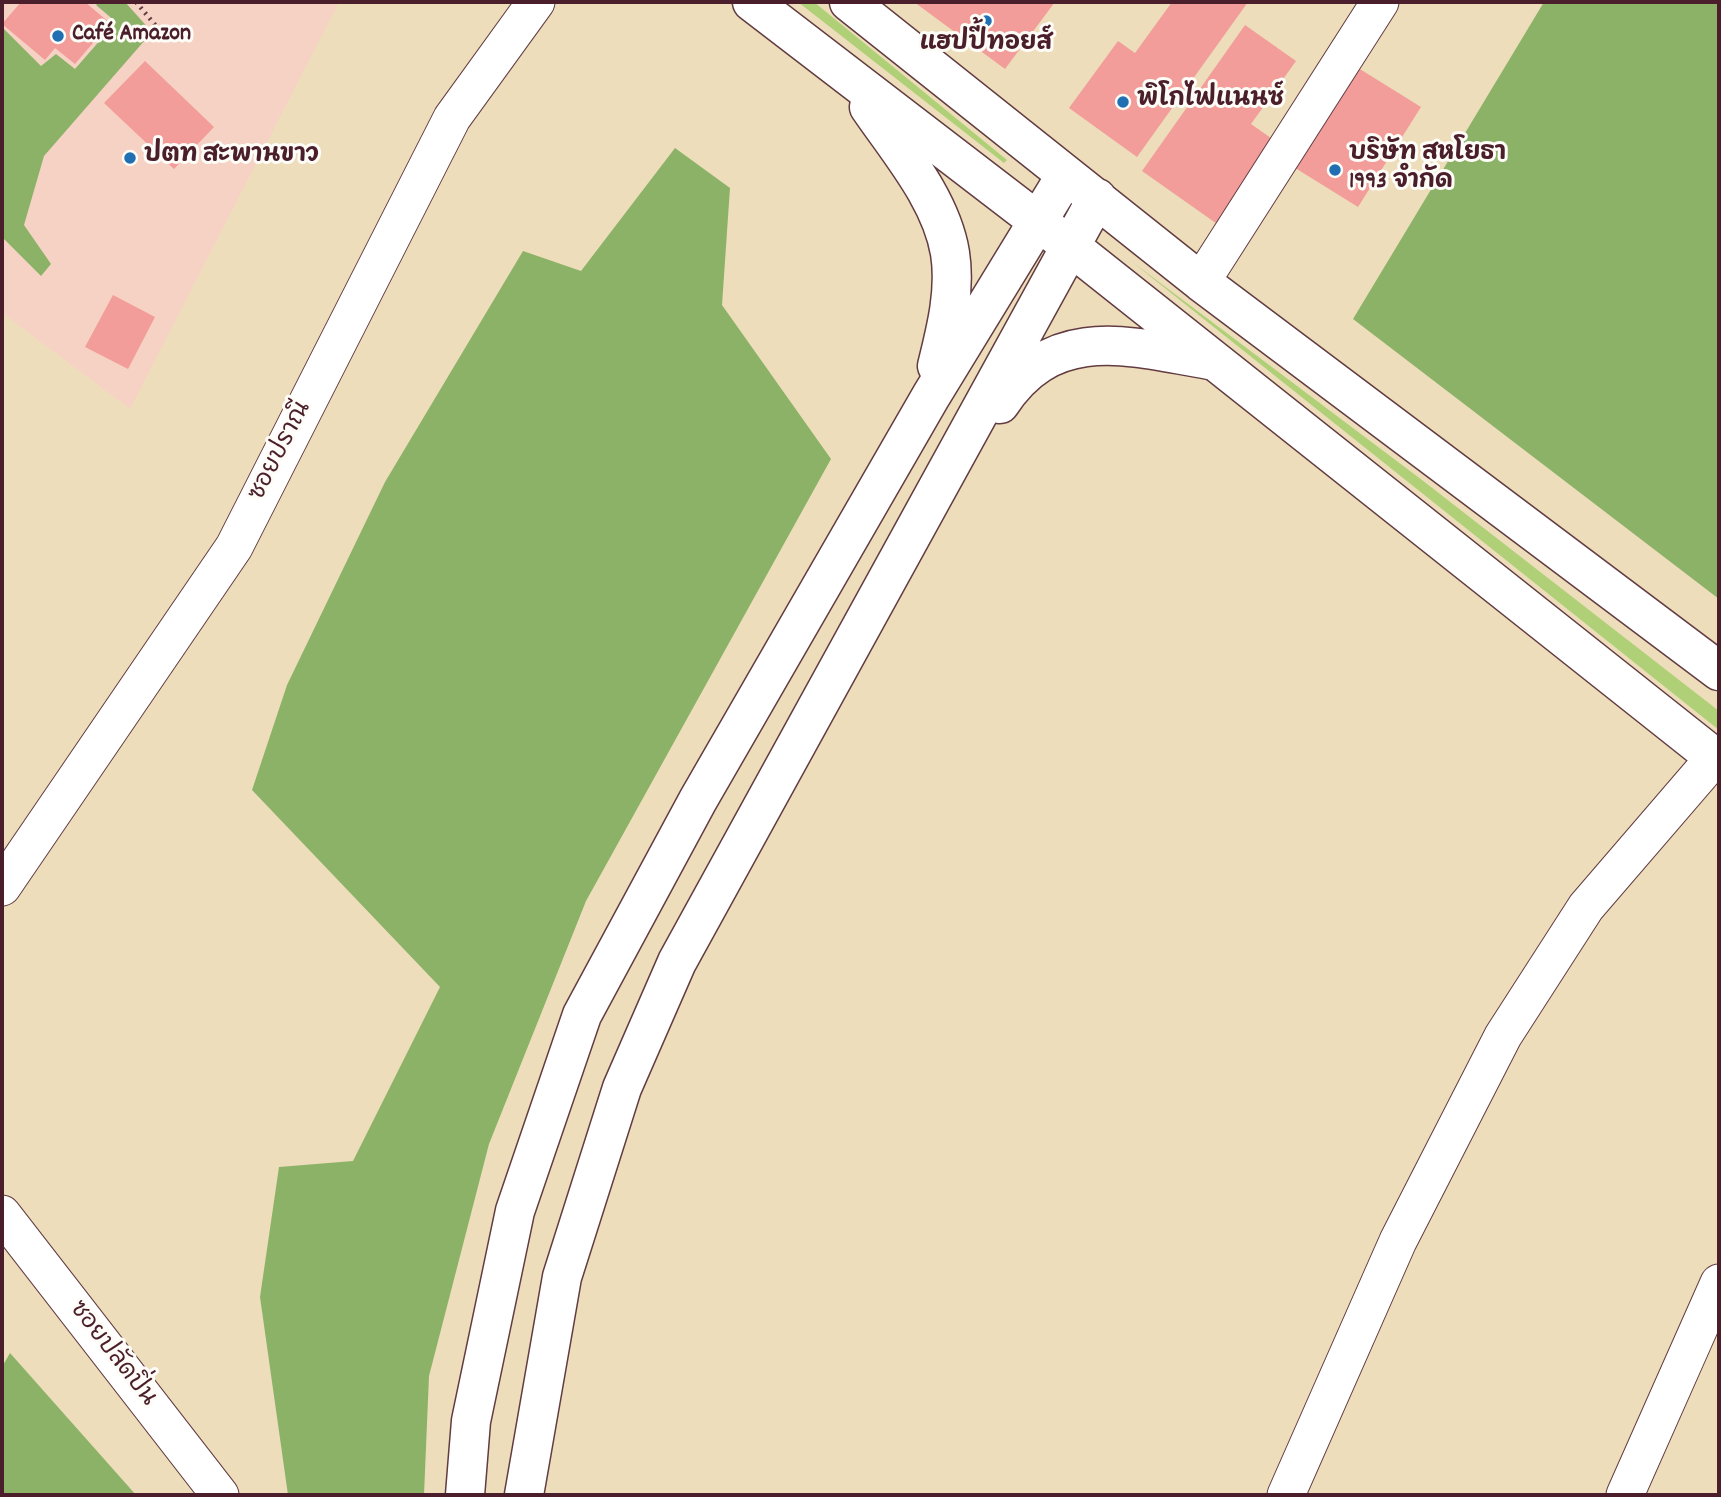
<!DOCTYPE html>
<meta charset="utf-8">
<style>
body{margin:0}
#map{position:relative;width:1721px;height:1497px;overflow:hidden;background:#edddbb;font-family:Dekko,sans-serif}
canvas{display:block}
.frame{position:absolute;inset:0;border:4px solid #4a1f2b;pointer-events:none}
</style>
<div id="map">
<canvas width="1721" height="1497"></canvas>
<div class="frame"></div>
</div>
<script>
const context = document.querySelector('canvas').getContext('2d');
context.lineJoin = 'round';
function fill(path, color) {
  context.fillStyle = color;
  context.fill(path, 'evenodd');
}
function trace(path, color, width, dash) {
  context.strokeStyle = color;
  context.lineWidth = width;
  context.lineCap = dash ? 'butt' : 'round';
  context.setLineDash(dash || []);
  context.stroke(path);
}
function label(font, color, halo, rows, align = 'center') {
  context.font = font + ' Dekko,"Playpen Sans Thai",sans-serif';
  context.lineWidth = 6;
  context.setLineDash([]);
  context.textBaseline = 'middle';
  context.strokeStyle = halo;
  context.fillStyle = color;
  for (const [text, x, y, turn = 0] of rows) {
    context.save();
    context.translate(x, y);
    context.rotate((+turn || 0) * Math.PI / 180);
    context.textAlign = isNaN(turn) ? turn : align;
    if (halo) context.strokeText(text, 0, 0);
    context.fillText(text, 0, 0);
    context.restore();
  }
}
const built = new Path2D(`
 M2 2H339L130 409 2 313Z`);
const green = new Path2D(`
 M798 2H814L1007 160 1004 163Z
 M1131 261 1422 480 1719 711V730Z`);
const forest = new Path2D(`
 M99 2H125L152 32 44 156 24 225 51 264 41 276 2 237V27L41 66 56 54 75 69 116 22 96 5Z
 M1544 2H1719V599L1353 319Z
 M675 148 730 188 722 305 831 459 586 901 489 1144 429 1376 424 1495H288L260 1297 279 1167 353 1161 440 987 252 790 287 685 385 482 523 251 581 271Z
 M10 1353 136 1495H2V1367Z`);
const building = new Path2D(`
 M21 2H85L110 23 75 64 55 48 45 60 2 24Z
 M914 2H1055L1005 69Z
 M1172 2H1248L1137 157 1069 108 1118 41 1135 53Z
 M1245 25 1296 61 1251 124 1278 143 1220 226 1142 171Z
 M145 61 214 127 174 169 104 103Z
 M1355 66 1421 107 1358 207 1292 166Z
 M113 295 155 317 128 369 85 347Z`);
const path = new Path2D(`
 M136 2 156 26`);
const minor = new Path2D(`
 M1201 282 1380 2
 M2 887 234 547 452 118 536 2
 M2 1214 220 1495
 M1286 1495 1398 1241 1503 1036 1586 907 1715 757
 M1625 1495 1719 1283`);
const major = new Path2D(`
 M752 2 1070 246 1719 761
 M849 2 1201 282 1719 671
 M869 107C899 151 941 199 950 253 956 291 946 330 937 366
 M1000 404C1054 321 1133 347 1215 361
 M465 1495 471 1421 515 1211 582 1015 698 800 931 396 1066 175
 M524 1495 562 1277 622 1088 677 962 1097 198`);
const markers = [
 [986,21,7,"#1f6fb2"],
 [58,36,7,"#1f6fb2"],
 [1123,102,7,"#1f6fb2"],
 [130,158,7,"#1f6fb2"],
 [1335,170,7,"#1f6fb2"]
];
const poiNames = [
 ["Café Amazon",72,36],
 ["แฮปปี้ทอยส์",986,46,"center"],
 ["พิโกไฟแนนซ์",1137,102],
 ["บริษัท สหโยธา",1349,156],
 ["1993 จำกัด",1349,184],
 ["ปตท สะพานขาว",144,158]
];
const streetNames = [
 ["ซอยปราณี",282,452,-63],
 ["ซอยปลัดปิ่น",111,1355,52]
];
fill(built, '#f6d2c4');
fill(green, '#b0d078');
fill(forest, '#8cb268');
fill(building, '#f29d9a');
trace(minor, '#623c41', 39);
trace(major, '#623c41', 41);
trace(path, '#623c41', 4.5, [2, 5]);
trace(minor, '#fff', 37);
trace(major, '#fff', 38);
for (const [x, y, r, color] of markers) {
  const dot = new Path2D();
  dot.arc(x, y, r, 0, 2 * Math.PI);
  context.fillStyle = color;
  context.fill(dot);
  trace(dot, '#fdfcf7', 2.5);
}
label('bold 24px', '#4a1f2b', '#fdfcf7', poiNames, 'left');
label('24px', '#4a1f2b', '#fdfcf7', streetNames);
</script>
